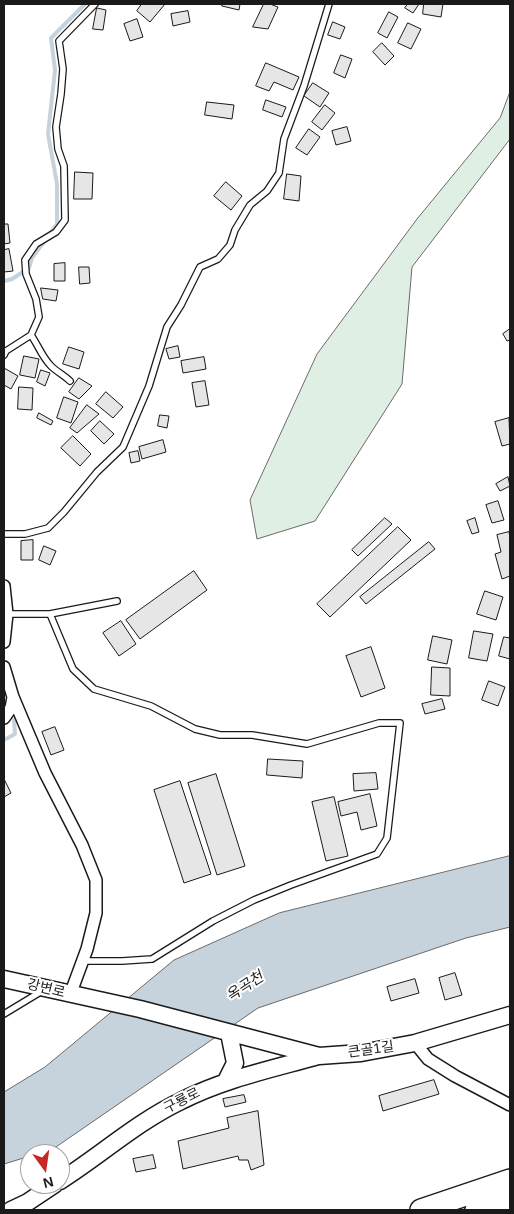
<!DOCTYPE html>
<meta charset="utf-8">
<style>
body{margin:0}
#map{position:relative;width:514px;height:1214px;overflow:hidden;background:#fff;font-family:Helvetica,sans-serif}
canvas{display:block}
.frame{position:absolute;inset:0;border:5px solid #1a1a1a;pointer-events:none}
.north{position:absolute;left:20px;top:1144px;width:50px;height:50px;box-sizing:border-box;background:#fff;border:1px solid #a3a3a3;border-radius:50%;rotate:166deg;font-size:14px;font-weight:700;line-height:20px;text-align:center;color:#1a1a1a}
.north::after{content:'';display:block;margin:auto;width:18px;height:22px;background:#c62828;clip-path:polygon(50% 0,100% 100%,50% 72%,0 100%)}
</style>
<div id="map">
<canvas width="514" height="1214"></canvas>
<div class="frame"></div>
<div class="north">N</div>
</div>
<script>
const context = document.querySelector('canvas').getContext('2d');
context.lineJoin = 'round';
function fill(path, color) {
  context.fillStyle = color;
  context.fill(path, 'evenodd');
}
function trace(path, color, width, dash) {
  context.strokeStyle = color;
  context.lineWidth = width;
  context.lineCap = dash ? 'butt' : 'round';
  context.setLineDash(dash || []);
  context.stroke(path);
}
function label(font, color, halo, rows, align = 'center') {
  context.font = font + ' Helvetica,"Noto Sans KR",sans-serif';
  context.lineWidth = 4;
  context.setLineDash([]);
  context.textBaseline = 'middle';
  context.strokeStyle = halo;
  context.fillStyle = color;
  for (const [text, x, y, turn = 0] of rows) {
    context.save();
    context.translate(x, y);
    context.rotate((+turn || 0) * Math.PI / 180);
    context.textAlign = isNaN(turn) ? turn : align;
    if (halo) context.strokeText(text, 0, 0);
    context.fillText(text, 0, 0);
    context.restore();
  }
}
const green = new Path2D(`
 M510 92V139L412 267 402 384 315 521 257 539 250 500 317 354 417 219 500 118Z`);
const water = new Path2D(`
 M510 856V927L466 938 258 1008 53 1149 37 1154H30V1156L4 1164V1092L45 1067 174 960 279 913Z`);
const stream = new Path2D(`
 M4 281 12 279 29 268 32 258 57 224V184L48 134 55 70 51 38 85 4
 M4 740 15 734 14 720`);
const building = new Path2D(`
 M142 4H165L150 22 137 11Z
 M223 4H240L239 10 222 6Z
 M264 4H270L278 7 268 29 253 27Z
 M408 4H419L413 13 405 8Z
 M424 4H443L441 17 423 14Z
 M97 8 106 10 103 30 93 29Z
 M188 11 190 22 173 26 171 14Z
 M389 12 398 17 387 38 378 33Z
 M137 19 143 37 130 41 124 24Z
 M333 22 345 27 340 39 328 35Z
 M408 23 421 29 411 49 398 43Z
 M382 43 394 56 385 65 373 52Z
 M341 55 352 59 345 78 334 73Z
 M266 63 299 77 293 90 274 82 269 91 256 86Z
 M313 83 329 93 320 107 304 96Z
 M266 100 286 107 282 117 263 110Z
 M207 102 234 105 232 119 205 115Z
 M325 105 335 113 322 130 312 122Z
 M347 127 351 141 336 145 332 131Z
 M309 129 320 137 307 155 296 148Z
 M75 172 93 173 92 199H74Z
 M287 174 301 176 299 201 284 199Z
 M226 182 242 196 231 210 214 196Z
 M4 224H8L10 243 4 244Z
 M9 249 13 271 4 272V250Z
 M65 263V281H54V264Z
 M79 267H89L90 283 80 284Z
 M41 288 58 290 56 301 43 299Z
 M510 329V340L507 341 503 334Z
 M178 346 180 357 169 359 166 349Z
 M69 347 84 352 79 369 63 364Z
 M24 356 39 359 35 378 20 375Z
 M204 357 206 369 183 373 181 361Z
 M4 368 18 376 11 389 4 385Z
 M41 370 50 373 45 386 37 382Z
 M79 378 92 386 79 399 69 392Z
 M205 381 209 405 196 407 192 383Z
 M19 387 33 388 32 410 18 409Z
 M106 392 123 407 113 418 96 404Z
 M64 397 78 402 71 423 57 418Z
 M87 405 99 414 77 433 70 428Z
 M39 413 53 421 51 425 37 418Z
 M160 415 169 416 167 428 158 426Z
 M509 418 510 444 502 446 495 422Z
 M100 421 114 434 104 444 91 431Z
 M73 436 91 454 80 466 61 448Z
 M163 440 166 452 142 459 139 447Z
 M138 451 140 461 131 463 129 453Z
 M508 477 510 486 500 491 496 484Z
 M498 501 504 520 492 523 486 505Z
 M385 518 392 524 358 556 352 550Z
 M475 518 479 532 472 534 467 521Z
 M398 527 411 540 330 617 317 604Z
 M509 532 510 537V576L502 579 495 554 501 552 497 535Z
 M33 540V560H21V541Z
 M429 542 435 549 366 604 360 597Z
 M44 546 56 551 50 565 39 560Z
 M194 571 207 590 140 639 126 620Z
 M485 591 503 597 496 620 477 614Z
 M121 621 136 644 119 656 103 633Z
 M474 631 493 634 487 661 469 658Z
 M433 636 452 640 447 664 428 660Z
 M504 637 510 638V659L499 656Z
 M371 647 385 688 361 697 346 656Z
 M432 667 450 668V696L431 695Z
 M489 681 505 687 498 706 482 700Z
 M442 699 445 709 425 714 422 704Z
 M55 727 64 750 51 755 42 732Z
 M268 759 303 761 302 778 267 775Z
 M376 773 378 789 354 791 353 774Z
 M216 774 245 866 217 875 188 783Z
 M4 779 11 793 4 797Z
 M180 781 211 874 184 883 154 790Z
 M370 794 377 826 361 830 357 812 341 816 338 802Z
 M334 797 348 856 326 861 312 802Z
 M455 973 462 995 445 1000 439 978Z
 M415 979 419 993 391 1001 387 987Z
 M434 1080 439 1094 383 1111 379 1096Z
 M244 1095 246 1102 225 1107 223 1099Z
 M258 1111 264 1165 251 1170 248 1160H239L238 1156 183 1169 178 1141 229 1128 227 1118Z
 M153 1155 156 1168 136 1172 133 1159Z`);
const lane = new Path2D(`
 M31 335C38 345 42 357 51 366 57 372 64 375 70 381
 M4 355 6 351 31 335 39 317 36 299 26 274 25 260 36 244 56 232 65 220 64 166 58 149 56 127 61 94 63 69 59 41 95 4
 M4 534H25L48 528 64 512 97 472 123 447 149 386 167 327 181 305 200 267 218 259 230 245 235 230 250 205 267 191 279 173 284 139 304 86 329 4
 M7 614H50L73 669 94 689 151 706 195 729 220 735H252L307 744 379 723H400L387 838 377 854 291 885 254 900 213 921 152 959 122 961H82
 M50 614 117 601
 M4 1014 42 991`);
const street = new Path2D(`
 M4 586 7 614 4 642
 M4 667 13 697 45 773 82 845 96 880V913L87 949 70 995
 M4 718 11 708 13 697
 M415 1043 428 1059 455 1076 510 1105`);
const secondary = new Path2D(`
 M4 979 140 1009 319 1056 361 1053 415 1043 510 1015
 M226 1081 235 1063 229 1033
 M60 1181C101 1155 137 1122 181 1101 224 1079 272 1069 318 1056
 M11 1210 28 1202 55 1184`);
const highway = new Path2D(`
 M421 1210 510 1180
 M476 1210 510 1198`);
const streetNames = [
 ["강변로",46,989,14],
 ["큰골1길",371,1050,-8],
 ["구룡로",182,1101,-27]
];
const waterNames = [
 ["옥곡천",245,987,-33]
];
fill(green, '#e0efe3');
trace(green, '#6a6a6a', 1);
fill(water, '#c6d2dc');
trace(water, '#6a6a6a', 1);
trace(stream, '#c6d2dc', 4);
fill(building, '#e6e6e6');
trace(building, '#1a1a1a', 1);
trace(lane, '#1a1a1a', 8);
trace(street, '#1a1a1a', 14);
trace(secondary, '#1a1a1a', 19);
trace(highway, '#1a1a1a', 24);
trace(lane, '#fff', 5.5);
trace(street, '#fff', 11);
trace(secondary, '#fff', 16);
trace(highway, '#fff', 21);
label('14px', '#1a1a1a', '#fff', streetNames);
label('italic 15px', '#1a1a1a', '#fff', waterNames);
</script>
